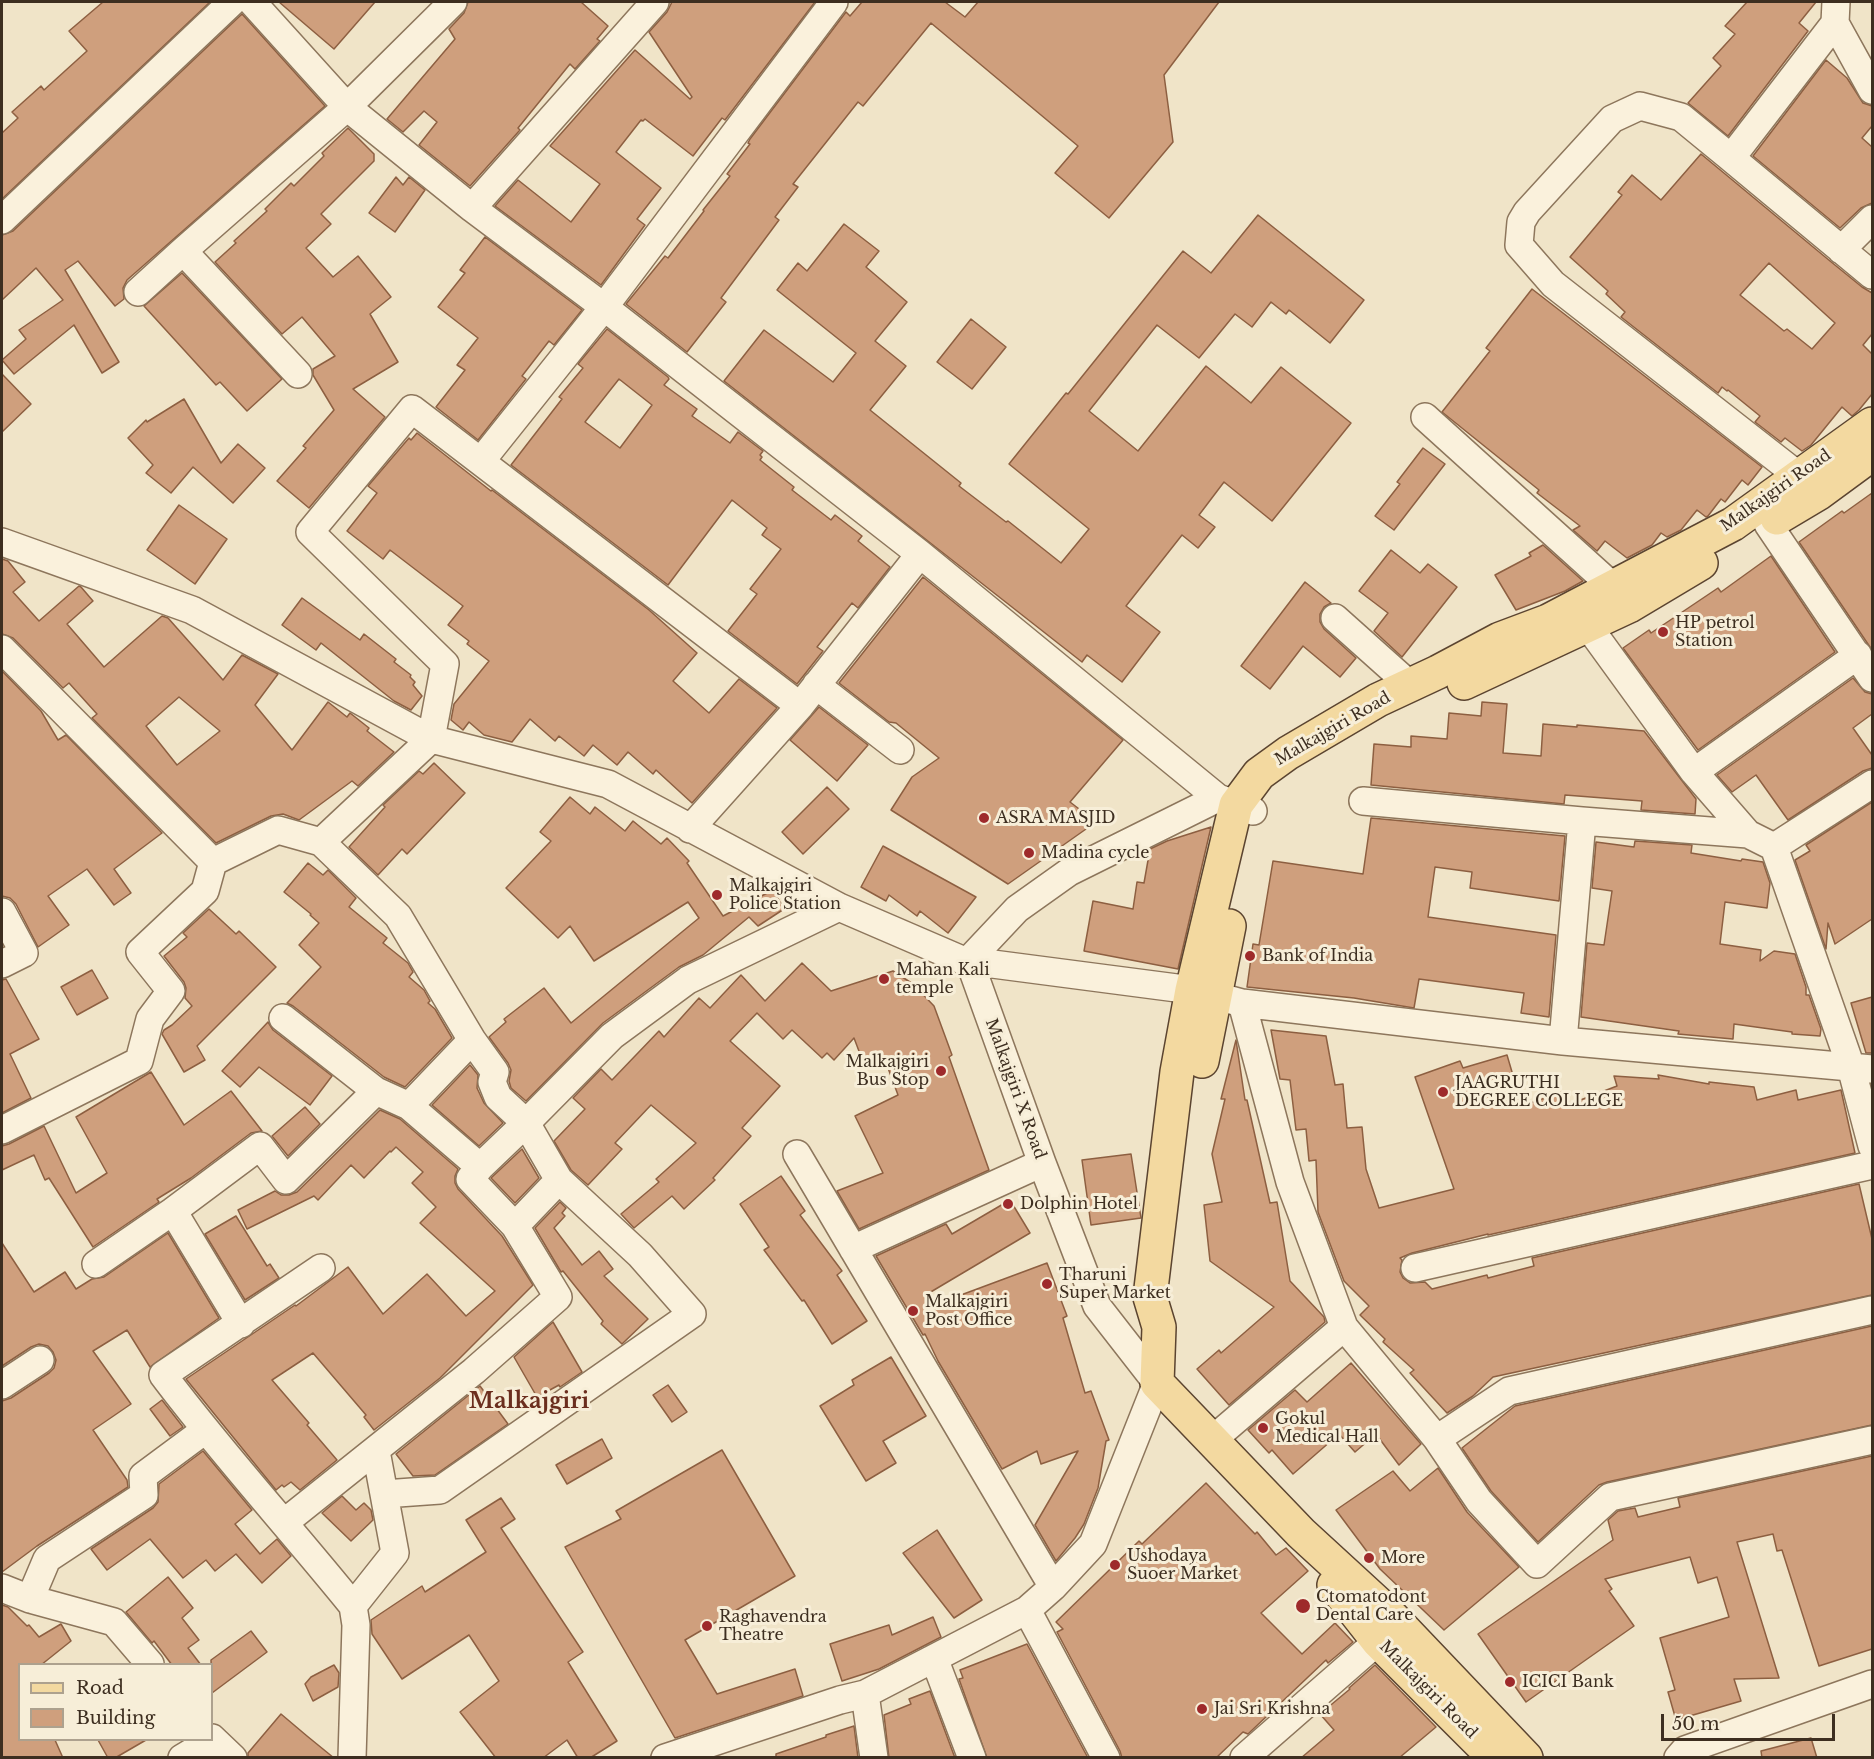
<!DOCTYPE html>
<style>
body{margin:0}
#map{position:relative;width:1874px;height:1759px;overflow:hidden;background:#f0e4c8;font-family:"Libre Baskerville",serif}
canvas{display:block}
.frame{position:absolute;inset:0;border:3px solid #3d2e20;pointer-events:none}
.legend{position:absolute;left:18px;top:1663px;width:195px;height:78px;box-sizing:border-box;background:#f7eed8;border:2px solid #ada18e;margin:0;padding:8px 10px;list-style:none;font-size:18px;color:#3d2e20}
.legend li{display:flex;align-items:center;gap:12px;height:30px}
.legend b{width:30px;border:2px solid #ada18e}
.scale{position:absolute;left:1661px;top:1714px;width:174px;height:27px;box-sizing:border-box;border:3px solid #3d2e20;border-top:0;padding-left:8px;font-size:18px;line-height:21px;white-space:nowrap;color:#3d2e20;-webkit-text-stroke:4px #f7eed8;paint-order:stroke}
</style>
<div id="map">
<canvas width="1874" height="1759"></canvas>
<div class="frame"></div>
<ul class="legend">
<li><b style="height:8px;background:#f3d9a0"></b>Road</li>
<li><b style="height:16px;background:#cf9f7d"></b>Building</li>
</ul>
<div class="scale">50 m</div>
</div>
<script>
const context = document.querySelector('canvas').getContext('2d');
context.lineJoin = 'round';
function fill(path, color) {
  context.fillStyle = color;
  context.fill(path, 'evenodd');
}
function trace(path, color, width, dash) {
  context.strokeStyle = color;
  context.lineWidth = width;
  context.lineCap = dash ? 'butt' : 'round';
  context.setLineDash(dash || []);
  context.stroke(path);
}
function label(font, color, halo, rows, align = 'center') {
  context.font = font + ' "Libre Baskerville",serif';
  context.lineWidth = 6;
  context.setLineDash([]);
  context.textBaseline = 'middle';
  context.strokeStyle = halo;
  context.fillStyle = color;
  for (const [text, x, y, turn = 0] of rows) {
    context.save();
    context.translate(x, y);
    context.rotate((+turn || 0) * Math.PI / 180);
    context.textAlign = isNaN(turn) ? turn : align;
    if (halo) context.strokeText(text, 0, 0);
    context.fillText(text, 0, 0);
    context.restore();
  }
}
const building = new Path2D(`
 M103 2H210L2 199V133L18 118 12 112 41 86 44 90 87 51 69 31Z
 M279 2H375L334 49Z
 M468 2H581L608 26 597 39 600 41 575 69 570 64 518 128 520 130 470 186 419 145 437 122 424 111 403 132 387 119 455 39 449 29 464 13Z
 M672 2H815L725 120 722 118 693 156 645 119 643 121 641 120 616 152 661 188 637 219 645 225 601 285 495 206 518 180 571 222 600 184 550 146 635 50 690 99 692 97 649 32 667 12Z
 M862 2H945L965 17 978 2H1219L1164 75 1173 142 1109 218 1055 173 1078 146 931 23 863 106 858 102 793 184 798 187 775 217 779 220 721 298 726 302 687 352 626 304 665 256 668 258 704 211 703 210 730 176 727 174 750 144 748 143 750 139 846 12 850 16Z
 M1747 2H1816L1799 23 1808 31 1728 136 1688 103 1721 66 1713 58 1735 34 1725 26Z
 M242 14 325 106 127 280 123 288 124 299 115 306 78 261 65 270 119 362 102 373 74 325 14 374 2 360 26 339 19 330 63 300 36 268 2 300V235L13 231Z
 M1826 60 1847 78 1863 103 1872 106V126L1862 138 1872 147V203L1861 208 1840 228 1753 156Z
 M348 128 374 154V161L321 214 331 224 306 248 333 277 358 256 391 297 370 314 398 362 353 389 385 417 309 508 277 481 306 448 303 446 334 410 313 375V369L335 356 302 317 282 334 215 262 236 243 234 241 267 211 265 209 291 183 294 186 324 156 322 153Z
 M1701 154 1830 261 1862 287 1872 293V334L1863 345 1872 354V394L1859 410 1852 416 1842 407 1811 445 1802 451 1785 438 1781 442 1755 422 1760 416 1728 390 1727 391 1722 387 1718 393 1621 317 1625 312 1606 294 1608 291 1570 257 1622 195 1618 192 1632 175 1661 200ZM1769 263 1835 323 1812 349 1787 329 1784 331 1740 295Z
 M396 177 403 185 409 177 425 190 395 232 369 213Z
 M1258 215 1364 300 1330 343 1289 310 1286 314 1271 302 1252 327 1235 314 1199 358 1157 325 1089 411 1138 451 1206 366 1251 403 1281 367 1351 423 1272 521 1224 482 1199 515 1215 527 1198 548 1182 535 1126 606 1160 632 1122 682 1087 655 1082 662 724 381 764 330 833 382 856 353 777 290 798 263 807 271 844 224 879 251 866 267 907 302 875 341 906 366 870 410 961 483 959 486 1006 522 1008 521 1061 563 1089 529 1009 464 1066 393 1068 394 1183 251 1211 273Z
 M485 237 582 310 554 345 549 341 522 376 526 379 478 440 436 407 465 370 457 365 478 338 438 307 465 273 460 270Z
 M182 273 282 379 247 411 220 382 216 385 144 306Z
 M1532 289 1762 467 1748 485 1742 480 1725 502 1721 499 1708 516 1706 517 1697 510 1681 530 1667 537 1661 533 1652 545 1627 558 1605 541 1597 551 1573 530 1580 526 1537 493 1539 490 1442 412 1490 351 1486 348Z
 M971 319 1006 347 972 389 937 362Z
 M607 329 668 377 669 379 664 385 697 409 692 416 730 443 738 432 763 451 760 455 762 457 760 460 794 487 792 490 831 520 835 515 862 536 858 541 890 567 858 608 852 603 817 647 823 651 797 684 728 631 757 594 750 589 781 549 762 535 767 528 732 500 668 585 511 465 562 399 559 397 583 368 578 364ZM619 379 652 405 620 448 585 422Z
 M2 374 31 404 2 432Z
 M184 399 221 463 238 444 265 468 233 503 193 467 171 493 146 473 153 465 128 438 146 420 147 422Z
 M417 433 491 491 492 490 649 610 697 653 673 681 709 713 739 679 777 708 692 803 656 770 653 774 628 752 617 765 593 745 584 756 559 736 555 741 530 719 512 742 484 735 469 722 463 730 451 720 454 704 489 661 467 644 469 641 448 625 463 606 390 550 383 559 347 531 377 493 368 486 409 438 411 440Z
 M1423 448 1445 464 1394 530 1375 516 1400 484 1397 482Z
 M1872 493V650L1799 542 1842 511 1844 513Z
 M179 505 227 539 195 584 147 550Z
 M1543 545 1583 581 1565 591 1516 610 1495 575 1531 556 1529 553Z
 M1391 550 1420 573 1428 564 1457 587 1402 657 1374 631 1388 613 1359 591Z
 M1771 556 1835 652 1698 750 1623 648 1649 630 1651 633 1718 588 1721 592Z
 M2 559 8 561 25 582 13 592 39 621 79 586 81 587 93 601 67 624 104 667 162 616 168 618 223 680 242 655 278 674 255 705 292 750 328 702 347 717 350 713 369 728 367 731 394 752 358 786 352 781 299 820 283 814 271 816 216 843 92 718 97 714 69 683 63 688 13 638 2 634ZM179 697 220 731 177 765 146 726Z
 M923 577 1123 740 1070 802 1096 822 1008 884 891 810 912 777 939 758 896 723 889 722 839 683Z
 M1305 582 1331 603 1324 607 1320 614V622L1324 629 1356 658 1340 677 1303 646 1270 689 1241 666Z
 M302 598 360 640 364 634 396 659 394 662 411 675 410 677 415 682 413 685 422 696 411 710 394 701 321 643 316 650 282 625Z
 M2 671 41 711 58 740 66 735 162 833 114 869 131 893 114 905 87 869 48 896 69 925 38 947 16 904 10 898 2 896Z
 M1853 678 1865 692 1872 694V714L1853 728 1872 755V768L1863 771 1788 820 1756 775 1732 792 1717 775Z
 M1482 702 1507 704 1503 753 1541 756 1543 724 1577 727V725L1644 731 1696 799 1695 814 1641 810 1642 801 1565 795 1564 804 1371 785 1374 744 1411 747V736L1447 739 1449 713 1481 716Z
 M819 707 868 745 837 781 790 740Z
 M434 763 465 793 407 854 402 849 378 875 349 847 385 807 383 805 419 771 423 774Z
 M827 787 849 809 803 854 782 832Z
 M570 797 590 814 595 807 625 831 633 821 661 844 667 838 689 861 687 863 723 916 773 890 784 909 758 926 749 917 703 955 679 967 603 1023 526 1101 511 1088 509 1081 511 1070 508 1063 489 1037 506 1022 504 1019 544 988 571 1023 699 918 688 902 594 961 570 926 558 938 506 888 551 841 540 832Z
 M1872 802V919L1835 944 1828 923 1826 949 1795 860 1810 851 1806 845Z
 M1371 818 1565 836 1559 901 1470 888 1472 872 1435 867 1428 917 1556 935 1549 1017 1521 1013 1524 993 1419 979 1414 1008 1354 998 1247 987 1253 944 1259 945 1273 861 1363 874Z
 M1211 827 1178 969 1084 951 1093 901 1133 909 1137 882 1144 883 1150 849 1167 841Z
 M1635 841 1692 845 1691 853 1741 861 1742 859 1763 862 1770 883 1767 908 1725 902 1720 944 1761 950 1760 961 1774 951 1795 954 1806 987V995H1809L1821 1029 1820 1036 1792 1034V1032L1734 1024 1733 1039 1678 1034 1679 1031 1581 1017 1587 943 1604 945 1612 891 1592 888 1596 842 1634 847Z
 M883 846 976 897 948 933 920 911 917 916 889 895 886 901 861 887Z
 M308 863 323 875 328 870 356 898 349 907 387 938 383 943 408 963 413 972 409 977 424 990 430 1001 428 1003 435 1009 452 1038 405 1087 384 1077 293 1006 287 1003 321 967 299 945 319 923 310 915 311 914 284 892Z
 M209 909 236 934 239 931 276 967 197 1046 205 1060 184 1072 162 1034 164 1030 172 1025 192 1006 185 998 186 988 184 982 164 956 187 937 183 933Z
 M802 963 831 991 893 971 913 984 934 1006 952 1055 949 1057 989 1170 859 1229 837 1191 883 1173 855 1116 898 1095 885 1060 865 1067 854 1038 834 1060 827 1053 822 1058 792 1030 783 1039 757 1013 730 1041 780 1086 742 1128 751 1136 713 1178 715 1180 684 1209 672 1196 634 1228 621 1214 659 1182 656 1179 696 1143 651 1105 615 1143 622 1149 588 1185 571 1170 554 1141 585 1109 573 1098 601 1069 612 1080 659 1031 664 1037 699 998 710 1008 741 975 765 1001Z
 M92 970 108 998 77 1015 61 987Z
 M6 979 39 1039 10 1054 31 1098 2 1113V980Z
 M1872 997V1053H1866L1851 1003Z
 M268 1022 273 1030 332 1076 310 1105 259 1067 240 1087 222 1071Z
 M1271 1030 1326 1036 1335 1085 1343 1084 1347 1128 1362 1127 1366 1169 1379 1208 1454 1189 1415 1077 1460 1061 1463 1068 1507 1055 1522 1106 1565 1091 1570 1104 1617 1086 1614 1076 1659 1079 1658 1075 1709 1084V1082L1754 1087 1757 1100 1796 1090 1798 1100 1841 1090 1855 1153 1488 1235V1234L1412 1253 1400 1258 1402 1260 1400 1272 1403 1278 1410 1283 1425 1282 1432 1289 1487 1275 1488 1278 1534 1266 1532 1258 1859 1184 1872 1239V1295L1493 1377 1473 1396 1447 1413 1410 1373 1414 1370 1383 1342 1385 1339 1360 1315 1369 1306 1344 1281 1318 1212 1316 1160 1309 1161 1306 1129 1296 1130 1290 1080 1280 1079Z
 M1236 1040 1245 1100H1247L1270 1203 1277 1202 1290 1281 1324 1317 1325 1322 1229 1405 1197 1369 1219 1350 1221 1353 1274 1307 1210 1261 1204 1205 1222 1202 1212 1154 1225 1099H1221Z
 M470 1065 478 1075 477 1088 484 1103 503 1123 479 1146 432 1105Z
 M151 1072 184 1125 231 1091 262 1131 251 1133 191 1178 157 1199 159 1202 93 1247 49 1178 45 1180 34 1155 2 1170V1146L9 1144 44 1126 76 1193 107 1173 76 1117Z
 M305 1107 320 1124 288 1156 272 1136Z
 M380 1110 400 1119 458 1169 455 1176V1183L458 1189 502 1236 533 1285 440 1378 374 1430 364 1417 366 1415 313 1353 272 1380 309 1423 307 1425 337 1460 300 1490 291 1482 284 1487 282 1485 276 1490 186 1379 295 1305 296 1306 348 1267 383 1314 427 1274 466 1316 495 1291 420 1223 436 1207 412 1183 423 1172 396 1147 391 1152 390 1151 364 1178 351 1165 318 1200 314 1196 247 1229 238 1210 275 1191 281 1195H289L297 1192Z
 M522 1149 539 1178 515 1203 491 1178Z
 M1131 1154 1141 1218 1091 1225 1082 1160Z
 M781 1176 805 1211 800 1215 842 1271 837 1275 867 1321 832 1344 804 1300 802 1301 764 1250 769 1247 740 1204Z
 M1010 1200 1030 1233 929 1293 934 1305 1047 1263 1067 1316 1063 1318 1085 1393 1091 1391 1109 1440 1106 1441 1098 1488 1084 1524 1075 1538 1056 1561 1035 1525 1078 1451 1041 1464 1037 1451 1002 1469 938 1361 925 1334 923 1335 876 1256 946 1224 952 1234Z
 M560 1202 566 1208 562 1213 565 1216 554 1228 582 1265 599 1251 613 1269 604 1276 648 1319 622 1344 601 1324 603 1321 563 1271 561 1272 535 1228Z
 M236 1216 267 1266 270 1264 279 1278 245 1300 205 1234Z
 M168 1233 219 1318 150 1367 127 1330 93 1351 131 1404 93 1430 127 1480 128 1487 37 1546 2 1572V1401L11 1398 49 1373 54 1368 56 1360 53 1352 48 1346 39 1344 31 1347 2 1366V1243L34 1292 65 1272 76 1289 92 1279 104 1277Z
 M553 1322 582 1372 560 1387 559 1385 537 1397 514 1357Z
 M1872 1326V1425L1607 1482 1599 1485 1538 1542 1491 1491 1462 1448 1515 1406Z
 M891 1357 926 1416 883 1441 896 1463 866 1481 820 1406 854 1385 852 1380Z
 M1351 1363 1421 1444 1399 1465 1376 1434 1355 1452 1339 1434 1293 1474 1272 1450 1269 1453 1248 1430 1295 1390 1307 1402Z
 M668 1385 687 1412 672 1422 653 1395Z
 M480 1386 508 1424 435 1475 413 1476 396 1454Z
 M162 1400 183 1427 170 1436 150 1409Z
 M602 1439 612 1458 567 1484 556 1465Z
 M722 1450 795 1576 685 1640 717 1694 795 1669 803 1696 675 1738 565 1547 621 1519 616 1511Z
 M203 1451 252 1510 235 1524 260 1554 277 1539 291 1556 262 1583 236 1554 215 1571 206 1560 183 1578 150 1539 107 1570 91 1549 153 1508 158 1502 159 1484Z
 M1872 1456V1649L1819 1666 1782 1550 1777 1551 1773 1534 1737 1542 1779 1678 1734 1679 1741 1701 1676 1720 1668 1692 1675 1690 1660 1638 1729 1617 1717 1577 1698 1583 1690 1557 1605 1579 1612 1589 1609 1591 1634 1626 1526 1702 1478 1634 1613 1540 1608 1520 1618 1511 1635 1508 1638 1517 1680 1507 1678 1498Z
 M1438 1468 1467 1512 1519 1567 1444 1630 1380 1569 1336 1510 1393 1471 1410 1491Z
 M1206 1483 1255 1534 1257 1532 1276 1555 1286 1548 1308 1571 1261 1613 1302 1654 1335 1623 1353 1642 1328 1663 1326 1660 1248 1734 1243 1732 1216 1758H1122L1120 1751 1057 1632 1063 1629 1056 1622 1139 1541 1142 1544Z
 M342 1496 356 1510 364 1503 371 1510 373 1520 351 1541 322 1513Z
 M501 1498 515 1519 501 1528 583 1652 568 1662 617 1741 590 1758H578L567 1740 543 1758H496L460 1712 499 1681 469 1635 402 1679 372 1634 371 1620 422 1586 425 1592 486 1552 466 1520Z
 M937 1530 982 1600 954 1618 903 1553Z
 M168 1577 193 1608 182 1618 199 1640 188 1648 201 1665H172L154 1641 152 1643 126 1612Z
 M2 1605 8 1607 27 1626 29 1625 39 1637 61 1624 71 1641 41 1665H20V1740H55L63 1758H2Z
 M933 1617 941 1637 879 1669 842 1681 830 1644 889 1625 892 1635Z
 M251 1631 267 1652 212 1693 211 1660Z
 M1027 1644 1088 1758H987L959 1679 963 1678 960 1670Z
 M334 1665 339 1673 338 1687 313 1701 305 1684 311 1677Z
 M1375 1665 1436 1727 1399 1758H1301L1334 1730 1320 1714 1350 1689 1349 1688Z
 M930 1691 955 1758H889L884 1715 911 1704 909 1699Z
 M281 1714 307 1736 334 1758H248V1753Z
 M854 1726 858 1758H776V1754L826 1737V1735Z
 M1811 1738 1817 1758H1762L1761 1751Z
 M98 1740H146L115 1758H108Z`);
const minor = new Path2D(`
 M252 2 347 107 472 208 604 307 920 554 1218 798 1253 811
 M1836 2 1835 23 1731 158 1872 275
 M1835 23 1872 90
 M1731 158 1681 117 1640 106 1612 119 1527 212 1521 222 1519 245 1553 284 1800 477
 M472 208 655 2
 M2 220 232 2
 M1841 250 1872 219
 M183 251 298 374
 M138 292 183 251 347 107 453 2
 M1425 417 1612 586
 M481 461 604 307 834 2
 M1768 524 1872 678
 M2 542 192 610 431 739 608 784 839 907 962 960 1192 990
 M1335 618 1410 685
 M1588 626 1694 772 1748 834 1774 847 1851 1067 1872 1146
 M2 649 213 862
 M816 685 900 750
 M1694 772 1858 655
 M1363 801 1582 821 1748 834
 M690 829 800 706 920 554
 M321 842 398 916 472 1040 495 1072 492 1082 498 1097 526 1123 559 1180 640 1255 692 1314 440 1490 384 1494
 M1774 847 1872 784
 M2 912 24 953 2 964
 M1227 999 1242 1003 1563 1041 1872 1069
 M1242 1003 1290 1182 1344 1327 1437 1439 1479 1501 1537 1564 1610 1497 1872 1440
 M283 1018 376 1091 409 1106 480 1167 470 1179 515 1226 558 1297 474 1371 285 1522
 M1563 1041 1582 821
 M409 1106 472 1040
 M2 1130 139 1061 150 1019 171 991 140 952 205 891 213 862 278 830 321 842 431 739 445 664 310 532 412 409 800 706
 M797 1154 1053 1587
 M480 1167 526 1123 612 1036 688 980 839 907
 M173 1211 241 1324
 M515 1226 559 1180
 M853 1249 1042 1163
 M96 1264 173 1211 260 1146 286 1180 376 1091
 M321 1268 163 1375C223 1455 290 1528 353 1606
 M1415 1268 1872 1165
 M2 1385 40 1360
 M1437 1439 1509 1391 1872 1310
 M1211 1441 1344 1327
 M2 1588 30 1599 114 1622 150 1664
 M30 1599 47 1559 144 1495 143 1476 205 1430
 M1027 1610 1106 1758
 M934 1658 972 1758
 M865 1694 874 1758
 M212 1738 233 1758
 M182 1758 212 1740
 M352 1758 356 1625 353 1606 395 1553 376 1451
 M665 1758 840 1700 865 1694 1027 1610 1053 1587 1093 1544 1157 1383 1097 1306 1042 1163 969 960 1017 909 1069 872 1218 798
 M1244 1758 1378 1641
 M1678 1758 1685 1750 1872 1684`);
const major = new Path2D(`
 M1777 518 1819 493 1872 454
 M1464 683 1629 606 1701 563
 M1202 1061 1229 926
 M1334 1585 1378 1641 1495 1758
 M1526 1758 1386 1611 1301 1533 1157 1383 1159 1327 1150 1297 1177 1072 1192 990 1236 805 1259 774 1288 753 1378 700 1438 672 1500 639 1548 621 1733 524 1872 424`);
const markers = [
 [1663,632,6,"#9e2a2b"],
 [984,818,6,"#9e2a2b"],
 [1029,853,6,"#9e2a2b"],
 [717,895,6,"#9e2a2b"],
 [1250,956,6,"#9e2a2b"],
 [884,979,6,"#9e2a2b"],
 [941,1071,6,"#9e2a2b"],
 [1443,1092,6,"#9e2a2b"],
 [1008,1204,6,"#9e2a2b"],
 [1047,1284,6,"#9e2a2b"],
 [913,1311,6,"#9e2a2b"],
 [1263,1428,6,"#9e2a2b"],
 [1369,1558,6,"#9e2a2b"],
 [1115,1565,6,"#9e2a2b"],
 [1303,1606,8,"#9e2a2b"],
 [707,1626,6,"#9e2a2b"],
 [1510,1682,6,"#9e2a2b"],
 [1202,1709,6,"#9e2a2b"]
];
const streetNames = [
 ["Malkajgiri Road",1776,491,-35],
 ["Malkajgiri Road",1333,729,-30],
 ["Malkajgiri X Road",1015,1089,70],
 ["Malkajgiri Road",1428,1690,45]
];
const poiNames = [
 ["HP petrol",1675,623],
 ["Station",1675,641],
 ["ASRA MASJID",996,818],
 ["Madina cycle",1041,853],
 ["Malkajgiri",729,886],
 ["Police Station",729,904],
 ["Bank of India",1262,956],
 ["Mahan Kali",896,970],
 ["temple",896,988],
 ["Malkajgiri",929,1062,"right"],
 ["Bus Stop",929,1080,"right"],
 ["JAAGRUTHI",1455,1083],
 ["DEGREE COLLEGE",1455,1101],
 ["Dolphin Hotel",1020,1204],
 ["Tharuni",1059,1275],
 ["Super Market",1059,1293],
 ["Malkajgiri",925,1302],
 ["Post Office",925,1320],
 ["Gokul",1275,1419],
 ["Medical Hall",1275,1437],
 ["Ushodaya",1127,1556],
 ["Suoer Market",1127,1574],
 ["More",1381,1558],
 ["Ctomatodont",1316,1597],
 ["Dental Care",1316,1615],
 ["Raghavendra",719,1617],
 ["Theatre",719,1635],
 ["ICICI Bank",1522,1682],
 ["Jai Sri Krishna",1214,1709]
];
const districtNames = [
 ["Malkajgiri",529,1402]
];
fill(building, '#cf9f7d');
trace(building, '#8d5f41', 1.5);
trace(minor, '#8d765c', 30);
trace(major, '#5b4430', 36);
trace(minor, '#faf1dc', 27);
trace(major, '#f3d9a0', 33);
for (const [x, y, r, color] of markers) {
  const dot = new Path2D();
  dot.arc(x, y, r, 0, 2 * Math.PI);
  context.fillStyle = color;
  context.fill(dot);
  trace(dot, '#f7eed8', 2);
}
label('16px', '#3d2e20', '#f7eed8', streetNames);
label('16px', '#3d2e20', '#f7eed8', poiNames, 'left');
label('bold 22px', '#6b2e1e', '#f7eed8', districtNames);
</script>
